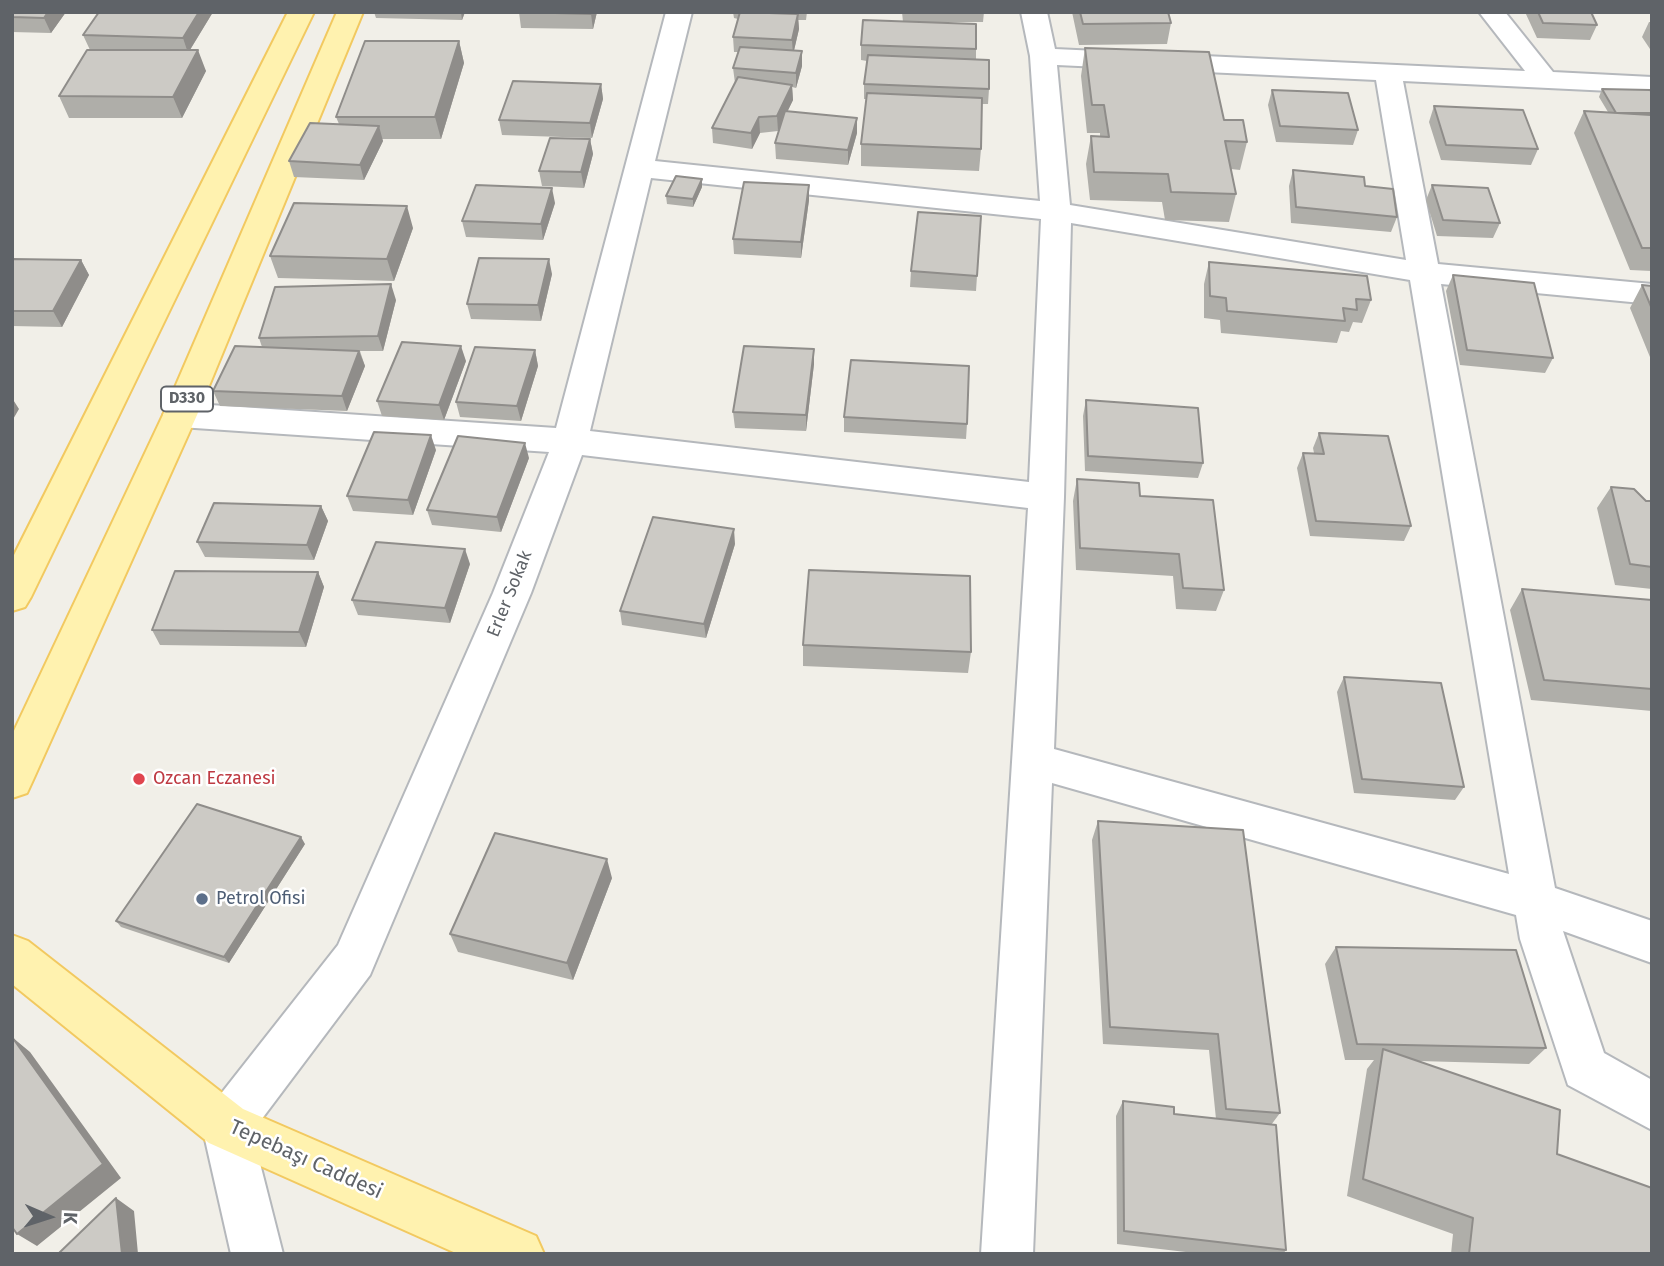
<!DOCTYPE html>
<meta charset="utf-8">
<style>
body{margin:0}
#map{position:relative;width:1664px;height:1266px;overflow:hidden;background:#f1efe8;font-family:"Fira Sans",sans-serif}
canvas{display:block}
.frame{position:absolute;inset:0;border:14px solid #5f6368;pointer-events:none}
.north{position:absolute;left:14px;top:1182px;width:70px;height:70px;-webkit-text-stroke:5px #fff;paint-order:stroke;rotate:93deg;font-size:19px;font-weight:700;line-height:28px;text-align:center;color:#5f6368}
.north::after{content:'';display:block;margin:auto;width:24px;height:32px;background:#5f6368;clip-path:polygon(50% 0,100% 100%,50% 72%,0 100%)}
</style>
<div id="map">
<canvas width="1664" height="1266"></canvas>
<div class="frame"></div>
<div class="north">K</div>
</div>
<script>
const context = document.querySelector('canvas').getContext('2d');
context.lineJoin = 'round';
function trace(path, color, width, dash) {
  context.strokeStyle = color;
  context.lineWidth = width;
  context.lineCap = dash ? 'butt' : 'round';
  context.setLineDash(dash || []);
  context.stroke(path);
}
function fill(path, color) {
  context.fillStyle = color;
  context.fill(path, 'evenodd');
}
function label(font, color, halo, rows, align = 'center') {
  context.font = font + ' "Fira Sans",sans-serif';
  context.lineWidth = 5;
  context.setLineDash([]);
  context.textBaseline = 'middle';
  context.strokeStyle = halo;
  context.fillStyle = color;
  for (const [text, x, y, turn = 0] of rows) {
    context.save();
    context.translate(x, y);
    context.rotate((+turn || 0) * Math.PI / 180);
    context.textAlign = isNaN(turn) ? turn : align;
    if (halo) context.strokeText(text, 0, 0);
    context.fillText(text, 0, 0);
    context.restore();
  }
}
const minor = new Path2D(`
 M666 12H692L655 161 1040 201 1030 56 1021 12H1047L1055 49 1525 71 1479 12H1505L1553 72 1652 77V93L1403 81 1438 264 1652 284V304L1441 284 1555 888 1652 921V963L1563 931 1604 1053 1652 1080V1130L1568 1085 1520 939 1516 915 1052 783 1033 1254H981L1028 508 582 455 531 593 370 975 252 1132 283 1254H231L202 1126 209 1109 338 945 493 593 549 452 180 427 168 423 163 415 168 407 180 403 556 428ZM1057 65 1376 80 1406 260 1070 205ZM651 178 1041 219 1029 482 590 431ZM1071 223 1410 280 1509 874 1054 749 1064 497Z`);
const major = new Path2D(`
 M288 12H314L31 597 25 607 12 611V559Z
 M337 12H363L197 415 33 780 27 793 12 798V735L163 415Z
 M12 935 28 941 243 1109 536 1236 544 1254H458L209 1143 12 984Z`);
const wall = new Path2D(`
 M12 12H66L51 33 12 32Z
 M213 12 190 50 206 71 182 118H69L59 96 90 50 83 35Z
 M374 12H465L462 20 376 18Z
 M519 12H597L593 29 521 28Z
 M733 12H807L806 20H798L799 29 794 50 802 66 796 88 792 87 793 100 787 112 857 133 848 165 776 159 775 143 781 124 778 131 760 133 752 149 713 143 712 128 735 83 733 68 739 52H734L733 37 738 19 734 18Z
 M902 12H984L983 22H909L976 49V60L989 89 988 104H982L981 149 979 171 861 166V144L866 99H864V84L867 61 861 60V45L903 22Z
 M1072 12H1168L1171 23 1167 44 1079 45Z
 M1525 12H1591L1597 25 1590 40 1537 38Z
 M1649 22H1652V52L1642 37Z
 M459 41 464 63 441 139H382L383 141 364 180 294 177 289 161 339 124 336 117Z
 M1085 48 1224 120 1247 142 1240 170 1231 169 1236 194 1229 222 1165 220 1162 202 1090 200 1086 164 1091 136H1100V133H1087L1081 76Z
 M601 84 603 99 592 138 502 135 499 120Z
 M1602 89 1652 92V271L1630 270 1574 133 1584 111 1608 112 1599 97Z
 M1272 90 1358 130 1353 145 1276 142 1268 105Z
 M1434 106 1538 149 1531 165 1441 160 1429 122Z
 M590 139 593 154 584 188 542 186 539 171Z
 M1293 170 1365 186 1397 217 1391 232 1291 223 1289 186Z
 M702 179V187L693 207 667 204 666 196Z
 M809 185V200L801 258 734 254 733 239Z
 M1432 185 1500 223 1493 238 1437 236 1426 200Z
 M555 203 543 240 466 237 462 221Z
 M981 216 976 291 910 287 911 271Z
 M413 228 394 281 278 278 270 256Z
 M12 259 81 260 89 275 62 327 12 326Z
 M1209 262 1371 300 1362 323 1353 322 1349 332 1341 331 1337 343 1221 333 1220 320 1204 318V284Z
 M552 274 541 321 471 319 467 304Z
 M1453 275 1553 358 1545 373 1460 365 1446 291Z
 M1642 285 1652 286V362L1630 308Z
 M396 300 383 351H360L365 366 347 411 220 406 213 391 262 347 259 338Z
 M814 349V364L806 431 735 428 733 412Z
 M535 350 538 366 521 421 460 417 456 402Z
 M466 361 444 420 382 416 377 401Z
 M1086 400 1203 463 1198 478 1085 471 1083 416Z
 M844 417 967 424 966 439 844 432Z
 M1319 433 1411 526 1404 541 1310 536 1297 468 1303 453H1314L1313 448Z
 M436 450 413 515 353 511 347 496Z
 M529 458 501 532 432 525 427 510Z
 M1077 479 1140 496 1224 590 1216 611 1176 609 1173 576 1076 570 1073 501Z
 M1611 487 1646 501H1652V589L1615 585 1597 508Z
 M321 506 328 521 314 560 205 557 197 542Z
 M735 544 706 638 622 625 620 611Z
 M470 564 450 623 358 615 352 600Z
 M318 572 324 587 306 647 160 645 152 630Z
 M1522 589 1652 600V711L1531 700 1510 610Z
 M803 645 971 652 968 673 803 666Z
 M1344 677 1464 787 1455 800 1354 793 1337 692Z
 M1098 821 1280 1113 1271 1125 1286 1250 1283 1254H1203L1117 1244 1116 1116 1123 1101 1174 1114 1216 1119 1209 1050 1103 1044 1092 840Z
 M305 844 229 963 121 927 116 921Z
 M612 878 573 980 458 952 450 934Z
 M1336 947 1546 1048 1529 1064 1418 1061 1557 1154 1652 1254H1451L1453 1234 1347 1196 1367 1069 1374 1060H1345L1325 964Z`);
const shadedWall = new Path2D(`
 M48 12H66L51 33 44 18Z
 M199 12H213L188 53 183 38Z
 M461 12H465L462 20Z
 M591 12H597L593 29 591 14Z
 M798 14 799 29 793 55 792 40Z
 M459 41 464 63 441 139 435 117Z
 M198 50 206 71 182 118 173 97Z
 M802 51V66L796 88V73Z
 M601 84 603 99 592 138 590 123Z
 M792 85 793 100 778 131 777 116Z
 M759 117 760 133 752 149 751 133Z
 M857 118V133L848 165V150Z
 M379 126 383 141 364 180 360 165Z
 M590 139 593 154 584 188 581 172Z
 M702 179V187L693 207V199Z
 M809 185V200L801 258V242Z
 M552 188 555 203 543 240 541 224Z
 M407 206 413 228 394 281 387 259Z
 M549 259 552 274 541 321 538 305Z
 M81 260 89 275 62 327 53 311Z
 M391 284 396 300 383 351 378 336Z
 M461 346 466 361 444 420 439 405Z
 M814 349V364L806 431V415Z
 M535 350 538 366 521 421 517 406Z
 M359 351 365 366 347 411 342 396Z
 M12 398 19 409 12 421Z
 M431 435 436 450 413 515 408 500Z
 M525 443 529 458 501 532 497 517Z
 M321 506 328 521 314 560 307 545Z
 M734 529 735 544 706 638 704 624Z
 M465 549 470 564 450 623 445 608Z
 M318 572 324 587 306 647 299 632Z
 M301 837 305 844 229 963 224 957Z
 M607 859 612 878 573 980 567 963Z
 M12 1037 30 1052 121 1178 37 1246 17 1234Z
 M116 1198 134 1211 138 1254H122Z`);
const building = new Path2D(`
 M12 12H48L44 18 12 17Z
 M99 12H199L183 38 83 35Z
 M519 12H591V14Z
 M740 12 798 14 792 40 733 37Z
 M1080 12H1168L1171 23 1083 24Z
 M1538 12H1591L1597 25 1543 23Z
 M863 20 976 24V49L861 45Z
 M365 41H459L435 117H336Z
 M740 47 802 51 796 73 733 68Z
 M1085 48 1209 52 1224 120H1243L1247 142 1225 141 1236 194 1171 192 1168 174 1094 172 1091 136 1109 137 1104 105H1092Z
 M87 50H198L173 97 59 96Z
 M868 55 989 60V89L864 84Z
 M738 77 792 85 777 116 759 117 751 133 712 128Z
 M513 81 601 84 590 123 499 120Z
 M1602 89 1650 90 1652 92V113H1616Z
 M1272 90 1348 93 1358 130 1280 126Z
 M867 93 982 98 981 149 861 144Z
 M1434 106 1523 110 1538 149 1446 145Z
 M785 111 857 118 848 150 775 143Z
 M1584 111 1651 115 1652 248H1642Z
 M310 123 379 126 360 165 289 161Z
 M550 138 590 139 581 172 539 171Z
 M1293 170 1364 177 1365 186 1393 189 1397 217 1296 207Z
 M676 176 702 179 693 199 666 196Z
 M744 182 809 185 801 242 733 239Z
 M476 185 552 188 541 224 462 221Z
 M1432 185 1488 188 1500 223 1443 220Z
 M294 203 407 206 387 259 270 256Z
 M918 212 981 216 977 276 911 271Z
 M479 258 549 259 538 305 467 304Z
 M12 259 81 260 53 311H12Z
 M1209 262 1367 276 1371 300 1356 299 1357 310 1343 308 1345 321 1227 311 1226 298 1210 296Z
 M1453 275 1534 283 1553 358 1467 350Z
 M391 284 378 336 259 338 275 287Z
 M1642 285 1652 286V309Z
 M402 342 461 346 439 405 377 401Z
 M235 346 359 351 342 396 213 391Z
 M744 346 814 349 806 415 733 412Z
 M475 347 535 350 517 406 456 402Z
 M851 360 969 366 967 424 844 417Z
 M1086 400 1198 408 1203 463 1088 456Z
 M374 432 431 435 408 500 347 496Z
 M1319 433 1388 436 1411 526 1316 521 1303 453 1324 454Z
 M458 436 525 443 497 517 427 510Z
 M1077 479 1139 483 1140 496 1213 500 1224 590 1183 588 1179 554 1080 548Z
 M1611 487 1634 489 1646 501H1652V567L1630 564Z
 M214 503 321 506 307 545 197 542Z
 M653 517 734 529 704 624 620 611Z
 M376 542 465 549 445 608 352 600Z
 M809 570 970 576 971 652 803 645Z
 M175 571 318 572 299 632 152 630Z
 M1522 589 1652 600V689L1544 680Z
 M1344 677 1441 683 1464 787 1362 779Z
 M197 804 301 837 224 957 116 921Z
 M1098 821 1243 830 1280 1113 1226 1109 1218 1034 1110 1027Z
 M495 833 607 859 567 963 450 934Z
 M1336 947 1516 950 1546 1048 1357 1044Z
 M12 1037 103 1164 17 1234 12 1227Z
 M1383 1049 1560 1110 1557 1154 1652 1188V1254H1469L1473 1218 1363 1179Z
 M1123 1101 1174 1107V1114L1276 1125 1286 1250 1124 1231Z
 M116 1198 122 1254H58Z`);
const markers = [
 [139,779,7,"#e0444e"],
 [202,899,7,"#5c6f8a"]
];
const shields = [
 [187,399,52]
];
const shieldNames = [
 ["D330",187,399]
];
const streetNames = [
 ["Erler Sokak",510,594,-68]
];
const healthNames = [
 ["Ozcan Eczanesi",153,779]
];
const serviceNames = [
 ["Petrol Ofisi",216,899]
];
const nearStreetnames = [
 ["Tepebaşı Caddesi",306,1160,24]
];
trace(minor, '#b5b8bc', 4);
trace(major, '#f2c960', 4);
fill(minor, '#fff');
fill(major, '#fff2af');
fill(wall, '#afaea9');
fill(shadedWall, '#8f8d8a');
fill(building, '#cccac5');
trace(building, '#8f8d8a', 2);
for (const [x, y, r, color] of markers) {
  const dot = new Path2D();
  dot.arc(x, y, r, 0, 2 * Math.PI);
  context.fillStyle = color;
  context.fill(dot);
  trace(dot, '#fff', 2.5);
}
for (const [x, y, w] of shields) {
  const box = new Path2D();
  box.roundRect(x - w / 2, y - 12.5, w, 25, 5);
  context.fillStyle = '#fff';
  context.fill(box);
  trace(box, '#5f6368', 2);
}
label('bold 16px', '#5f6368', null, shieldNames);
label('18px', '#5f6368', '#fff', streetNames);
label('18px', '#be3a42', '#fff', healthNames, 'left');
label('18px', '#4e5e75', '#fff', serviceNames, 'left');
label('21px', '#5f6368', '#fff', nearStreetnames);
</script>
